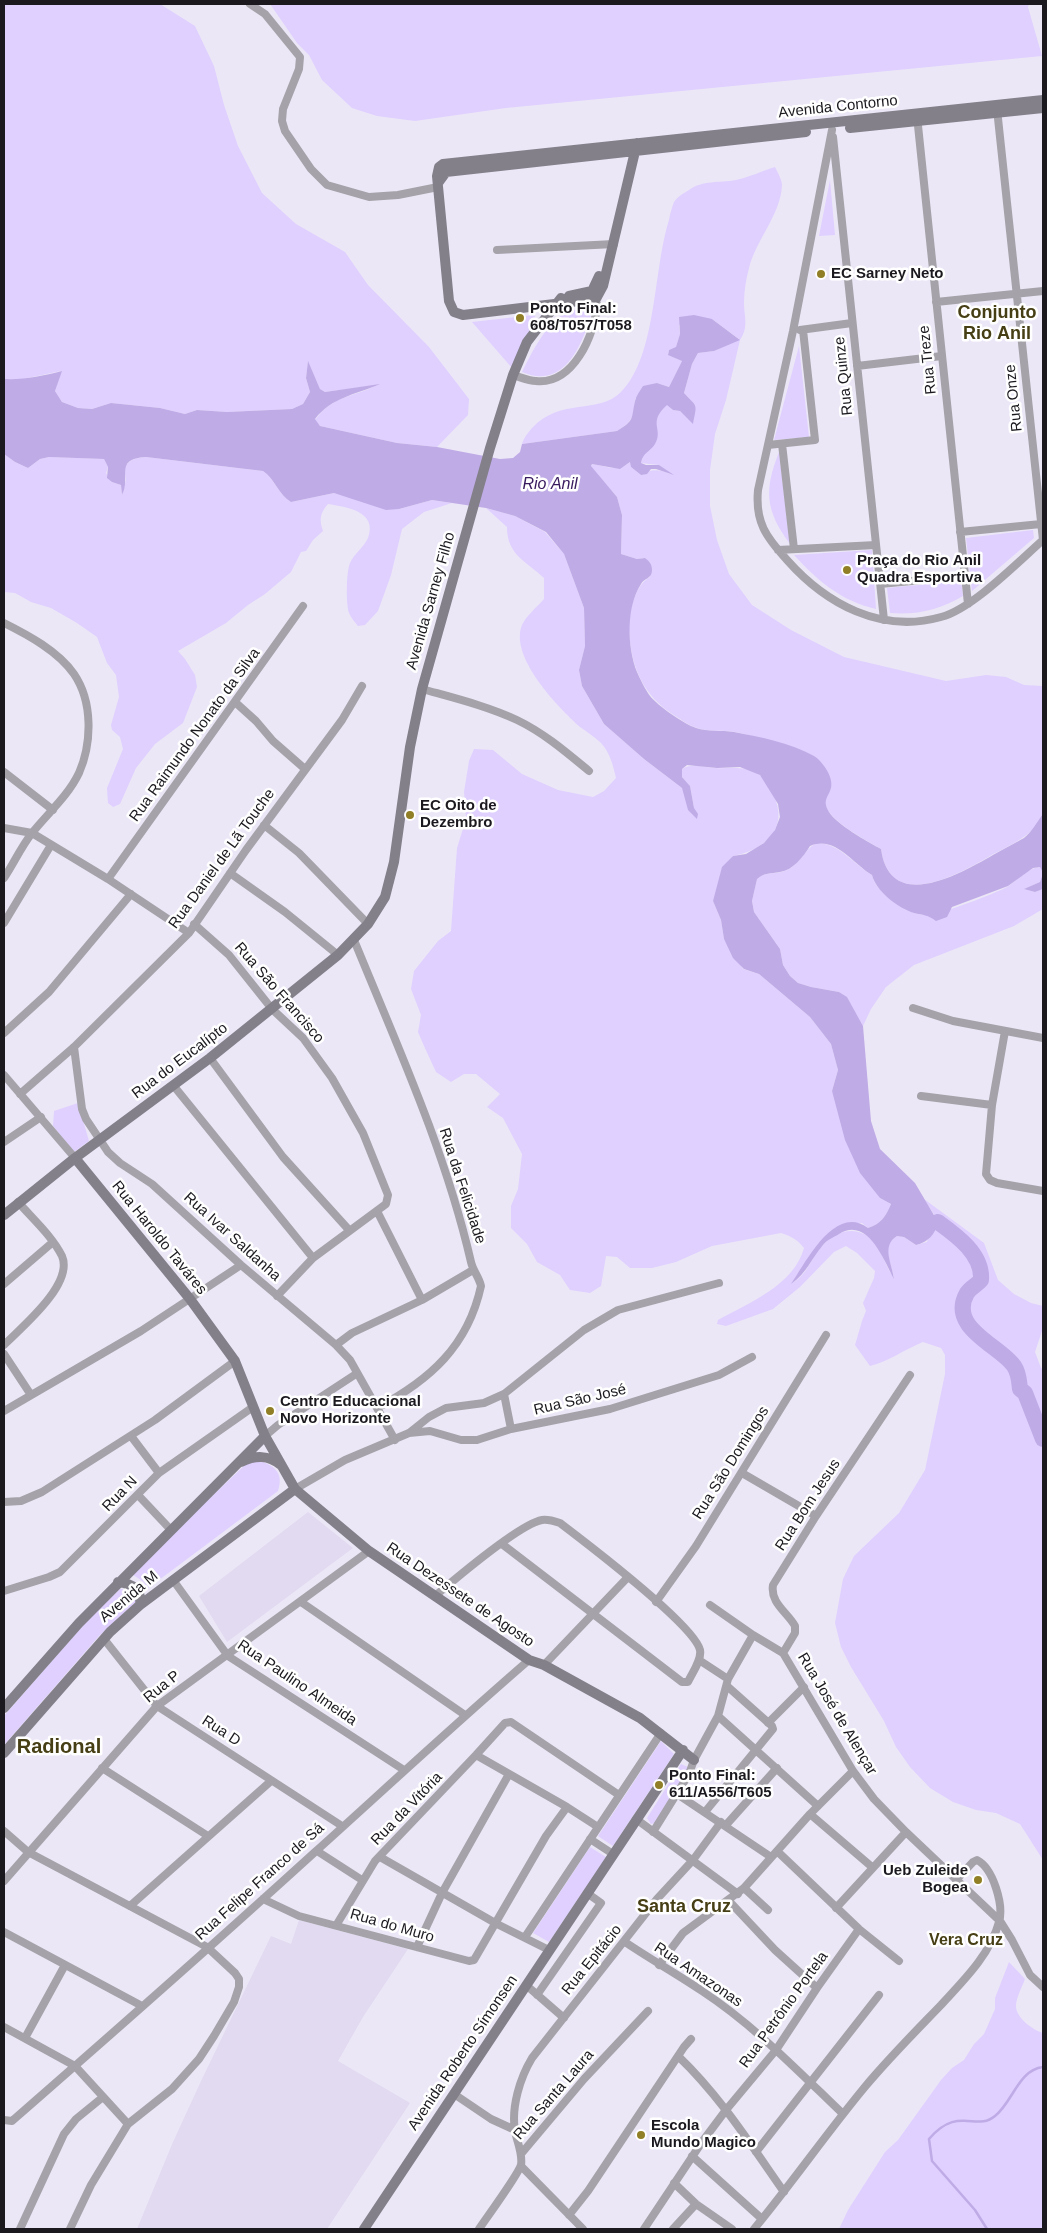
<!DOCTYPE html>
<meta charset="utf-8">
<style>
body{margin:0}
#map{position:relative;width:1047px;height:2233px;overflow:hidden;background:#ece7f7;font-family:Arial,sans-serif}
canvas{display:block}
.frame{position:absolute;inset:0;border:5px solid #1b191e;pointer-events:none}
</style>
<div id="map">
<canvas width="1047" height="2233"></canvas>
<div class="frame"></div>
</div>
<script>
const context = document.querySelector('canvas').getContext('2d');
context.lineJoin = 'round';
function fill(path, color) {
  context.fillStyle = color;
  context.fill(path, 'evenodd');
}
function trace(path, color, width, dash) {
  context.strokeStyle = color;
  context.lineWidth = width;
  context.lineCap = dash ? 'butt' : 'round';
  context.setLineDash(dash || []);
  context.stroke(path);
}
function label(font, color, halo, rows, align = 'center') {
  context.font = font + ' Arial,sans-serif';
  context.lineWidth = 5;
  context.setLineDash([]);
  context.textBaseline = 'middle';
  context.strokeStyle = halo;
  context.fillStyle = color;
  for (const [text, x, y, turn = 0] of rows) {
    context.save();
    context.translate(x, y);
    context.rotate((+turn || 0) * Math.PI / 180);
    context.textAlign = isNaN(turn) ? turn : align;
    if (halo) context.strokeText(text, 0, 0);
    context.fillText(text, 0, 0);
    context.restore();
  }
}
const built = new Path2D(`
 M308 1512 353 1548 227 1642 199 1596Z
 M299 1920 408 1949 363 2017 338 2061 410 2103 327 2229H137L173 2142 202 2079 271 1936 291 1944Z`);
const green = new Path2D(`
 M4 4H160L195 26 214 66 224 105 238 146 262 193 296 224 345 252 368 285 429 347 469 399 468 415 437 447 397 443 320 426 315 420C333 395 352 398 377 385L325 392 320 389 308 362 306 378 310 392 303 404 292 409 227 412 197 410 185 414 160 408 111 403 92 409 78 408 62 402 55 391 61 371 18 380 4 379Z
 M270 4H1029L1028 7 1042 56 506 108 415 121 377 116 352 108 322 80 309 55 297 43Z
 M775 167C778 173 782 180 782 185 781 214 756 240 749 268 746 279 744 291 744 303 744 316 749 327 740 340L726 400 715 434 710 470V506L717 540 729 574 752 605 791 630 844 657 946 681 986 675 1006 677 1024 685 1043 686C1043 719 1043 751 1043 784 1043 793 1046 807 1043 815 1035 835 1008 846 990 856 957 875 890 913 881 849 867 841 830 821 826 806 824 799 827 793 831 788L815 757C789 746 763 738 735 732 722 730 709 732 697 728 690 726 683 721 677 717 643 697 630 666 629 627 629 611 635 585 650 577L645 558 637 559 621 554 622 515 617 497 591 467 592 464C606 466 619 473 631 461V467L641 475C653 468 659 470 671 474L659 465 641 463 644 453 657 436C655 422 656 415 667 404L673 410 680 411 693 423 689 398 684 393 692 364 698 353 714 351 739 339 712 319 679 325 680 334 676 348 669 350 668 354 682 361 669 387 657 383 635 399C634 417 632 422 617 431L522 444C524 437 528 433 532 428 561 397 598 415 621 392 657 356 653 270 669 220 670 214 672 207 674 202 677 197 684 193 689 190 703 180 719 183 736 180 750 177 762 171 775 167Z
 M830 180 835 235 819 236Z
 M593 308C584 341 566 391 522 372 531 354 549 317 570 311 577 308 586 309 593 308Z
 M534 315 538 321 525 337 512 368 472 322Z
 M799 346 809 437 774 440Z
 M779 452 790 544C765 510 764 490 779 452Z
 M4 454 15 462 28 468 40 459 49 457 104 459 108 467 106 473 112 482 121 485 122 495 126 480 124 468C130 459 136 458 146 457L263 471C275 479 278 494 291 502L334 493 399 509 432 500 452 503 424 512 402 529 391 575 378 611 365 625 358 626C355 622 351 618 349 613 346 604 346 573 350 563 354 554 364 547 368 538 378 511 346 507 328 504 320 513 319 520 323 531L313 540 306 551 301 552 291 572 265 594 248 605 226 623 178 651 185 659 195 675 197 687 183 723 155 744 136 768 120 804 113 807 108 803 107 788 123 749 120 737 112 730 111 725 119 697 116 675 107 663 97 637 77 623 51 608 31 602 15 593 4 592Z
 M486 508 515 516 545 532 564 554 584 608 585 646 579 670 582 686 604 724 644 759 682 788 694 808 690 786 682 777V769C691 763 704 767 715 768 730 769 747 765 760 775 765 779 770 789 773 794 790 828 765 850 733 856L713 901 721 920 724 939 743 969 759 974 810 1017 831 1044 838 1070 832 1091 880 1198 891 1204C886 1216 881 1224 868 1228L862 1223 835 1228 803 1267 792 1283C809 1274 811 1256 824 1244 839 1228 861 1226 875 1243 883 1254 886 1267 894 1278 891 1261 880 1246 897 1236L904 1237 916 1245 927 1242 935 1216 924 1199 984 1243 998 1280 1014 1294 1031 1303 1043 1306V1328L1035 1352 1041 1368 1043 1369V1860L1020 1824 996 1813 976 1810 953 1802 930 1788 910 1767 896 1747 884 1721 851 1667 841 1647 835 1623 843 1579 854 1556 899 1513 925 1470 945 1374V1355L941 1348 923 1342C905 1349 888 1362 870 1366L855 1345 862 1321 866 1311 863 1303 874 1278 875 1271 857 1253 846 1246 834 1252 800 1287 773 1309 726 1326 717 1324 718 1320C749 1303 794 1285 804 1248 798 1240 791 1236 781 1233L712 1246 676 1262 652 1268H630L617 1257 606 1256 601 1286 590 1293 570 1290 560 1275 537 1262 527 1244 511 1228V1206L518 1189 522 1154 503 1118 487 1107 500 1094 476 1074H464L451 1082 436 1072 424 1046 418 1032 421 1015 411 989 414 971 438 941 451 931 457 848 466 819 464 792 469 761 474 749 493 750 522 774 558 790 593 797 604 791 616 778C613 765 610 753 601 743 595 737 587 732 580 727 558 707 509 657 522 625 526 616 537 607 544 599V578C526 561 507 555 507 527Z
 M1033 530 1034 538 972 591 966 538Z
 M872 550 876 609C841 601 818 581 794 555Z
 M961 581 963 596C939 610 918 615 890 613L887 588Z
 M816 843C840 843 853 864 872 875 877 891 883 890 893 900 902 909 915 915 928 915 939 915 996 893 1007 887 1018 880 1027 868 1040 867L1043 873 1040 882 1025 889 1035 892 1043 889V909L1014 926 914 965 886 987 871 1009 863 1026 847 998 839 992 811 987 798 983 790 976 783 965 780 949 754 912 752 901 757 878C767 871 776 875 787 870 800 864 805 849 816 843Z
 M78 1103 89 1141 74 1152 53 1126 54 1111Z
 M254 1459C271 1464 285 1470 278 1491L147 1589 144 1582 130 1573 245 1465Z
 M120 1589 128 1590 137 1601 99 1636 4 1745V1716L86 1622Z
 M661 1741 674 1754 613 1846 598 1836Z
 M681 1764 688 1767V1770L655 1823 651 1824 647 1818Z
 M590 1847 606 1857 549 1942 533 1933Z
 M1009 1962 1025 1979C1022 1987 1016 1998 1016 2006 1016 2018 1033 2030 1043 2033V2229H839L848 2210 885 2152 898 2140 941 2080 952 2068 964 2060 974 2044 984 2034 995 2009V1998Z`);
const water = new Path2D(`
 M694 315 712 319 740 340 714 351 698 353 692 364 684 393C698 408 697 403 693 424L680 411 673 410 667 405C647 423 664 429 655 444 650 452 643 452 641 463L646 465H659L674 475 656 469H651L647 474 641 475 631 467 630 462 620 469 592 464 591 466 617 497 622 515 621 554 637 559 645 558C649 561 652 564 652 570 652 579 644 578 641 584 626 607 627 647 637 672 640 679 645 689 650 696 658 706 684 724 696 728 708 732 721 730 734 732 760 737 791 743 814 756 822 761 834 777 831 788 828 798 822 800 829 812 836 824 868 842 881 849 890 914 960 874 993 855 1003 849 1014 844 1024 838 1031 833 1037 822 1043 814V889L1035 892 1024 889 1040 882 1043 873 1040 867 1033 868 1008 886 952 907 947 917 936 921C928 915 923 915 914 913 898 908 876 891 872 875 853 864 835 835 810 846 803 857 793 870 780 872 770 874 765 872 757 879L752 901 754 912 780 949 783 965 790 976 798 983 811 987 839 992 847 997 863 1026 871 1121 880 1149 915 1183 938 1222C935 1235 928 1242 916 1245L904 1237 897 1236C881 1246 892 1263 894 1279 884 1261 868 1216 839 1234 834 1237 827 1240 823 1245 811 1259 807 1273 791 1284 806 1262 835 1203 868 1228 881 1224 886 1216 891 1204L880 1198 860 1173 845 1140 832 1091 838 1070 831 1044 810 1017 759 974 744 969 733 958 724 939 721 920 713 901 722 867 733 856 746 854 764 843 775 830 780 817 778 804 760 775 740 767 717 768 687 765 682 769V777L690 786 694 808 698 814 697 819 688 810 682 788 644 759 604 724 582 686 579 670 585 646 584 608 564 554 546 532 515 516 486 508 432 500 399 509 386 510 334 493 291 502C278 494 275 479 263 471L146 457C113 459 132 477 122 495L121 485 112 482 107 478 108 467 104 459 49 457 40 459 28 468 15 462 4 454V379C24 380 42 376 62 371L55 391 62 402 78 408 92 409 111 403 160 408 185 414 197 410 227 412 292 409 303 404 310 392 306 378 308 361 320 389 325 392 380 384C355 395 332 397 315 419L320 426 397 443 437 447 500 459 513 458 520 452 522 444 617 431C635 420 631 419 635 401 636 396 640 391 643 386L657 383 669 387 682 361 668 355 669 350 676 347 680 334 679 317Z`);
const stream = new Path2D(`
 M987 2229 975 2210 932 2161 929 2139C958 2105 976 2132 995 2116 1013 2102 1018 2070 1043 2067`);
const river = new Path2D(`
 M938 1222C956 1235 983 1254 981 1280 977 1285 971 1287 967 1293 947 1328 1001 1346 1014 1366 1019 1373 1019 1381 1020 1389L1025 1393 1043 1439`);
const street = new Path2D(`
 M250 4 265 14 300 57 299 69 283 109 282 121 285 131 311 169 327 185 369 197 398 195 438 187
 M997 109 1043 540
 M917 116 968 604
 M832 130 793 331 758 490C755 522 766 537 787 560 826 604 881 634 941 617 972 609 1018 562 1043 540
 M833 137 884 620
 M497 250 614 244
 M936 302 1043 291
 M800 330 852 323
 M857 366 942 356
 M513 375C520 377 528 381 536 381 573 385 595 335 597 304L593 297
 M782 444 794 549
 M768 445 815 440 803 330
 M960 532 1041 524
 M778 550 876 545
 M880 584 965 576
 M4 623C28 635 58 651 74 674 93 702 92 743 79 773 68 796 48 813 32 833 21 847 14 863 4 878
 M422 689C454 698 487 706 517 720 544 733 566 752 589 771
 M235 702 256 721 273 741 305 769
 M4 772 53 810
 M264 825 299 853 368 924
 M4 828 32 833 108 879 189 933
 M230 873 285 912 338 955
 M108 879 303 606
 M4 923 51 845
 M194 924 229 955 272 1009 303 1038 332 1078 363 1133 388 1195 386 1204 313 1258 277 1296
 M354 940C397 1045 445 1150 471 1262 473 1271 479 1277 481 1286 468 1346 430 1380 377 1408
 M913 1008 953 1021 1043 1038
 M1005 1031 992 1105 986 1174 990 1180 997 1183 1043 1191
 M4 1033 49 992 131 894
 M74 1047 82 1109 86 1119 108 1152 120 1163 152 1184 241 1265 336 1345 350 1360 395 1440
 M210 1058 283 1157 349 1230
 M4 1075 75 1158
 M173 1085 313 1258
 M20 1094 74 1047 189 933 246 850 342 720 362 686
 M921 1096 992 1105
 M4 1142 41 1117
 M377 1211 422 1300
 M4 1284 53 1242
 M4 1345C22 1327 74 1284 62 1256 52 1236 33 1219 18 1202
 M336 1345 352 1333 422 1300 473 1270
 M4 1354 31 1395
 M504 1394 511 1429
 M4 1411 141 1331 241 1265
 M409 1433 430 1431 461 1440H477L511 1429 610 1409 719 1375 752 1357
 M131 1436 159 1473
 M265 1436 278 1425 356 1374
 M742 1473 816 1516
 M295 1489 345 1460 409 1433 429 1417 446 1408 484 1403 504 1394 584 1330 618 1310 719 1283
 M138 1495 171 1530
 M4 1502 21 1501 42 1492 155 1420 235 1361
 M173 1580 228 1656 404 1770
 M4 1591 49 1577 60 1572 159 1473 253 1407
 M435 1596C455 1579 520 1524 542 1520 548 1519 554 1521 560 1523 585 1542 694 1625 700 1650 702 1660 692 1673 688 1682H682L502 1544
 M301 1602 465 1715
 M656 1602 696 1546 826 1335
 M710 1605 753 1635 783 1653 853 1771 874 1799 906 1832 1000 1921 1012 1940 1030 1975 1043 1987
 M104 1639 157 1706 342 1826
 M783 1653 795 1633V1626C787 1612 770 1603 773 1585L816 1516 910 1375
 M699 1660 728 1679
 M544 1665 628 1577
 M718 1716 818 1806
 M768 1723 804 1687
 M476 1755 567 1807 598 1827
 M102 1768 208 1836
 M677 1794 771 1857
 M705 1812 773 1729 772 1726 727 1686
 M810 1814 872 1867
 M636 1819 738 1894
 M726 1825 777 1768
 M4 1831 28 1852 207 1947 235 1973 239 1979V1987L234 2002 214 2036 199 2059 172 2089 128 2124 91 2185 70 2229
 M653 1832 689 1774 694 1760 718 1716 728 1679 753 1635
 M590 1839 613 1854
 M317 1851 362 1880
 M777 1851 859 1929 899 1961
 M380 1857 497 1924 549 1950
 M4 1881 157 1706 369 1551
 M744 1888 768 1910
 M263 1899 299 1916 469 1961 474 1960 546 1836 567 1807
 M729 1901 775 1950 817 1988
 M130 1906 271 1781
 M836 1908 906 1832
 M337 1924 375 1861 476 1755 505 1723 511 1722 619 1795
 M4 1932 142 2006
 M525 1937 661 1733
 M625 1942C650 1959 677 1974 702 1991 754 2025 798 2071 843 2114
 M417 1947 442 1893 509 1774
 M659 1965 683 1933 744 1888 810 1814 853 1771
 M526 1985 564 2018
 M537 1995 601 1903 587 1893
 M4 2027 75 2066 128 2124
 M25 2038 65 1965
 M678 2056C720 2096 751 2145 784 2192
 M454 2094 491 2119 515 2130
 M4 2120 12 2121C114 2032 215 1943 315 1852 386 1788 456 1723 529 1660
 M756 2152 879 1995
 M521 2154 584 2079 648 2011
 M692 2156 762 2219
 M521 2166 583 2229
 M674 2183 696 2204 732 2229
 M569 2215 588 2191 684 2047 691 2039
 M20 2229 64 2134 76 2119 103 2097
 M479 2229C487 2217 518 2175 521 2165 523 2154 517 2142 515 2131 511 2107 520 2078 532 2058L657 1899 693 1860 721 1822
 M644 2229 702 2142 726 2110 776 2050 817 1988 859 1929
 M673 2229 696 2204
 M754 2229C792 2183 826 2134 864 2088 888 2059 915 2032 941 2005 963 1981 990 1955 999 1922 1004 1905 993 1868 977 1860L973 1862 956 1880`);
const secondary = new Path2D(`
 M850 128 1043 108
 M637 143 603 286 596 299 463 315 454 312 449 301 437 176 439 167 443 164C643 142 843 121 1043 100
 M438 183 446 172 806 132
 M569 296 592 291 599 276
 M75 1158 190 1299 235 1361 265 1436 295 1489 369 1551 529 1660 544 1665 640 1718 694 1760
 M4 1215 75 1158 210 1058 338 955 368 924 385 897 394 862 410 747 422 689 490 448 513 375 527 342 561 298
 M241 1462C256 1455 268 1455 281 1465
 M118 1582C133 1584 142 1589 140 1605
 M4 1708 79 1623 265 1436
 M4 1753 110 1632 140 1605 295 1489
 M364 2229 683 1750`);
const markers = [
 [821,274,5,"#907f26"],
 [520,318,5,"#907f26"],
 [847,570,5,"#907f26"],
 [410,815,5,"#907f26"],
 [270,1411,5,"#907f26"],
 [659,1785,5,"#907f26"],
 [978,1880,5,"#907f26"],
 [641,2135,5,"#907f26"]
];
const streetNames = [
 ["Avenida Contorno",838,107,-6],
 ["Rua Treze",928,360,-96],
 ["Rua Quinze",844,376,-96],
 ["Rua Onze",1014,398,-96],
 ["Avenida Sarney Filho",431,601,-74],
 ["Rua Raimundo Nonato da Silva",195,735,-54],
 ["Rua Daniel de Lã Touche",222,859,-54],
 ["Rua São Francisco",279,993,49],
 ["Rua do Eucalípto",180,1061,-37],
 ["Rua da Felicidade",462,1186,72],
 ["Rua Ivar Saldanha",232,1237,42],
 ["Rua Haroldo Taváres",159,1238,51],
 ["Rua São José",580,1400,-13],
 ["Rua São Domingos",731,1463,-58],
 ["Rua N",120,1494,-46],
 ["Rua Bom Jesus",808,1505,-57],
 ["Rua Dezessete de Agosto",460,1595,34],
 ["Avenida M",129,1597,-40],
 ["Rua Paulino Almeida",297,1683,34],
 ["Rua P",162,1687,-39],
 ["Rua José de Alençar",837,1714,59],
 ["Rua D",221,1731,33],
 ["Rua da Vitória",407,1809,-46],
 ["Rua Felipe Franco de Sá",260,1882,-42],
 ["Rua do Muro",392,1926,16],
 ["Rua Epitácio",592,1960,-51],
 ["Rua Amazonas",698,1975,34],
 ["Rua Petrônio Portela",784,2010,-54],
 ["Avenida Roberto Símonsen",463,2053,-56],
 ["Rua Santa Laura",554,2095,-49]
];
const poiNames = [
 ["EC Sarney Neto",831,274],
 ["Ponto Final:",530,309],
 ["608/T057/T058",530,326],
 ["Praça do Rio Anil",857,561],
 ["Quadra Esportiva",857,578],
 ["EC Oito de",420,806],
 ["Dezembro",420,823],
 ["Centro Educacional",280,1402],
 ["Novo Horizonte",280,1419],
 ["Ponto Final:",669,1776],
 ["611/A556/T605",669,1793],
 ["Ueb Zuleide",968,1871,"right"],
 ["Bogea",968,1888,"right"],
 ["Escola",651,2126],
 ["Mundo Magico",651,2143]
];
const waterNames = [
 ["Rio Anil",550,485]
];
const neighbourhoodNames = [
 ["Vera Cruz",966,1941]
];
const quarterNames = [
 ["Conjunto",997,313],
 ["Rio Anil",997,334],
 ["Santa Cruz",684,1907]
];
const districtNames = [
 ["Radional",59,1747]
];
fill(built, '#e1daf0');
fill(green, '#dfd0ff');
fill(water, '#bfabe6');
trace(stream, '#bfabe6', 2.5);
trace(river, '#bfabe6', 16);
trace(street, '#a5a3a9', 8);
trace(secondary, '#83808a', 10);
for (const [x, y, r, color] of markers) {
  const dot = new Path2D();
  dot.arc(x, y, r, 0, 2 * Math.PI);
  context.fillStyle = color;
  context.fill(dot);
  trace(dot, '#fff', 2);
}
label('15px', '#1b191e', '#fff', streetNames);
label('bold 15px', '#1b191e', '#fff', poiNames, 'left');
label('italic 16px', '#381a5e', '#fff', waterNames);
label('bold 16px', '#463e14', '#fff', neighbourhoodNames);
label('bold 18px', '#463e14', '#fff', quarterNames);
label('bold 20px', '#463e14', '#fff', districtNames);
</script>
